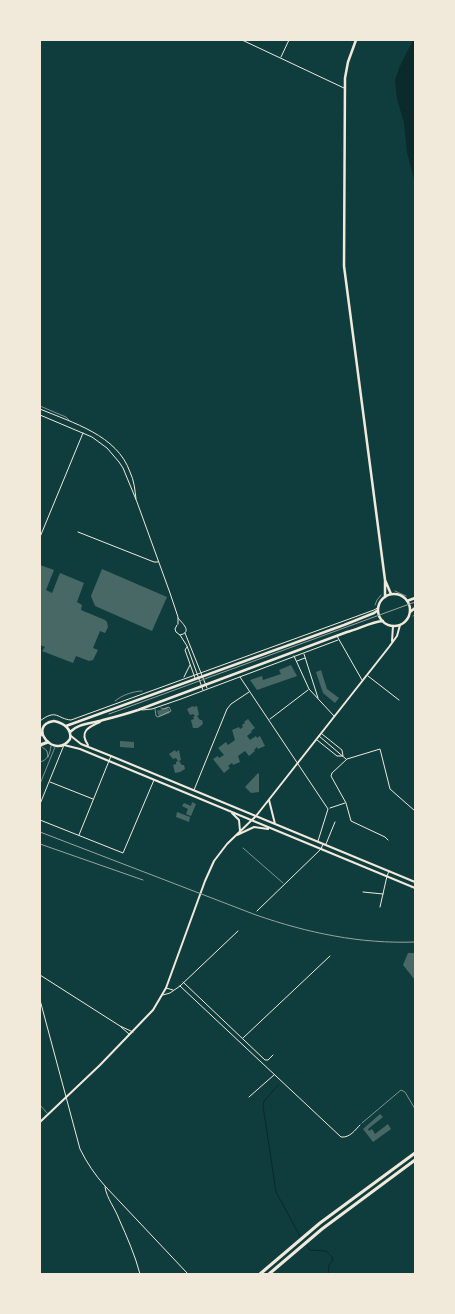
<!DOCTYPE html>
<style>
body{margin:0}
#map{position:relative;width:455px;height:1314px;overflow:hidden;background:#0f3d3e;font-family:"PT Sans",sans-serif}
canvas{display:block}
.frame{position:absolute;inset:0;border:41px solid #f1e9da;pointer-events:none}
</style>
<div id="map">
<canvas width="455" height="1314"></canvas>
<div class="frame"></div>
</div>
<script>
const context = document.querySelector('canvas').getContext('2d');
context.lineJoin = 'round';
function fill(path, color) {
  context.fillStyle = color;
  context.fill(path, 'evenodd');
}
function trace(path, color, width, dash) {
  context.strokeStyle = color;
  context.lineWidth = width;
  context.lineCap = dash ? 'butt' : 'round';
  context.setLineDash(dash || []);
  context.stroke(path);
}
const water = new Path2D(`
 M413 40H415V183L407 153 404 123 397 99 395 80 399 68Z`);
const stream = new Path2D(`
 M279 1084 264 1101 263 1106 276 1192 300 1236
 M307 1245 310 1250 326 1251 332 1257 333 1260 329 1265 328 1274`);
const building = new Path2D(`
 M40 565 54 570 46 590 52 593 60 573 84 583 77 602 82 605 81 610 105 620 107 622 108 627 105 633 100 631 93 648 98 650 93 660 89 661 76 656 73 663 42 651 45 647 40 645Z
 M102 569 167 597 152 631 95 606 91 596Z
 M291 665 297 676 257 690 250 680 262 676 263 680 281 674 279 670Z
 M321 670 327 689 339 698 335 703 323 693 316 672Z
 M193 706 194 707 197 706 199 715 197 716 200 720H202L203 724 198 728H193L191 720 194 719 193 717 195 716 193 714 190 715 187 709Z
 M168 707 170 713 159 717 157 711Z
 M248 719 255 728 251 731 252 732 247 736 250 740 256 736 257 738 260 736 265 746 258 749 257 747 254 750 255 751 249 756 245 751 238 756 240 762 233 765 232 763 228 766 230 768 224 773 213 759 218 756 219 758 224 755 218 748 226 742 228 745 235 740 232 730 239 727 240 729 243 727 242 725 245 723 244 722Z
 M120 741 134 742V748L120 747Z
 M175 750 176 752 179 750 181 760 179 761 182 765H184L185 769 180 772 175 773 173 765 176 764V762L178 761 176 758 173 759 169 754Z
 M258 773 259 774V792L251 793 245 787Z
 M192 802 196 804 191 816 186 814 188 809 182 806 184 803 191 806Z
 M177 812 190 817 189 822 176 817Z
 M408 953H415V980L403 965Z
 M380 1114 383 1117 368 1129 369 1131 372 1129 375 1134 388 1124 391 1129 373 1142 363 1129Z`);
const path = new Path2D(`
 M395 591 406 596
 M375 605 377 600 381 595
 M413 616 415 615
 M115 701C122 695 134 691 142 691
 M362 1123 401 1090 405 1092 415 1109
 M415 1127V1135`);
const service = new Path2D(`
 M40 406 66 417 69 420
 M155 709 156 716 158 717 171 711 169 707 163 709 161 708
 M41 746 47 751 48 757
 M40 762C48 760 50 754 51 746
 M40 784 55 747
 M243 848 283 883
 M40 1105 47 1113`);
const minor = new Path2D(`
 M242 40 344 88
 M281 57 289 40
 M40 409C73 423 117 435 130 472 134 480 135 490 136 499
 M40 415 92 437 107 448 119 462 123 468 137 502 170 593 178 617V624
 M78 532 154 562H158
 M40 537 83 433
 M177 625 175 629 176 632 180 635C193 632 182 623 178 618
 M185 633 207 688
 M180 635 187 646 203 690
 M337 636 362 680
 M187 647 185 650 195 678
 M304 654 318 698
 M294 656 309 689 334 716
 M297 661 305 658
 M368 676 399 700
 M184 677 190 665
 M240 677 328 809 318 841
 M142 710 152 709 181 699 338 640
 M270 719 308 690
 M40 721C57 708 57 719 71 720L374 610 379 607
 M319 736 346 759
 M317 740 337 756H343L342 750 322 734
 M50 782 93 799
 M194 790 227 709 231 704 249 692
 M40 804 64 745
 M330 808 345 803
 M40 820 123 853 154 780
 M79 835 111 756
 M388 840 385 837 351 821 346 803 331 776 332 773 347 759 380 749 390 789 415 811
 M326 844 335 822
 M363 892 383 894
 M380 907 387 876 389 871
 M257 911 321 849 323 844
 M40 975 120 1026 133 1032
 M183 982 265 1060H268L273 1055
 M180 986 341 1137C350 1138 355 1130 360 1125
 M166 988 173 990
 M163 995 170 993 180 986 238 931
 M40 1000 80 1149C87 1163 95 1175 105 1186L188 1274
 M121 1027 129 1034
 M243 1038 330 956
 M249 1097 274 1075
 M105 1187C107 1199 115 1208 119 1219 127 1237 135 1255 140 1274`);
const tertiary = new Path2D(`
 M392 641 393 626
 M256 816 389 647 397 636 400 625`);
const secondary = new Path2D(`
 M71 736 81 744 111 756 415 882
 M64 745 80 749 415 888
 M88 745C79 732 88 727 100 722
 M269 800 275 824
 M232 813 239 820 240 831
 M237 835 254 827 268 829
 M40 1122 100 1065 153 1010 166 988 205 881 214 861 227 844 256 816`);
const primary = new Path2D(`
 M356 40 348 62 345 78 344 266 385 580 391 594
 M385 581V597
 M378 610a16 16 0 1 1 32 0a16 16 0 1 1-32 0Z
 M407 601 415 598
 M410 612 415 608
 M54 721C64 723 72 729 70 739 55 761 26 725 54 721Z
 M66 726 344 625 374 613 378 610
 M70 732C79 723 91 724 103 720 115 717 126 714 138 710L347 632C359 629 371 622 383 621`);
const motorway = new Path2D(`
 M40 736 42 733
 M40 745 48 742
 M260 1274 320 1223 415 1153
 M269 1274 322 1229 415 1160`);
const tram = new Path2D(`
 M109 714 415 602`);
const rail = new Path2D(`
 M40 832 256 915C308 933 360 944 415 942
 M40 844 143 880`);
fill(water, '#0a2a2b');
trace(stream, '#0a2a2b', 1);
fill(building, '#486865');
trace(path, '#f1e9da', 0.5);
trace(service, '#f1e9da', 0.5);
trace(minor, '#f1e9da', 1);
trace(tertiary, '#f1e9da', 2);
trace(secondary, '#f1e9da', 2);
trace(primary, '#f1e9da', 2.5);
trace(motorway, '#f1e9da', 3);
trace(tram, '#97a49c', 1);
trace(rail, '#97a49c', 1);
</script>
